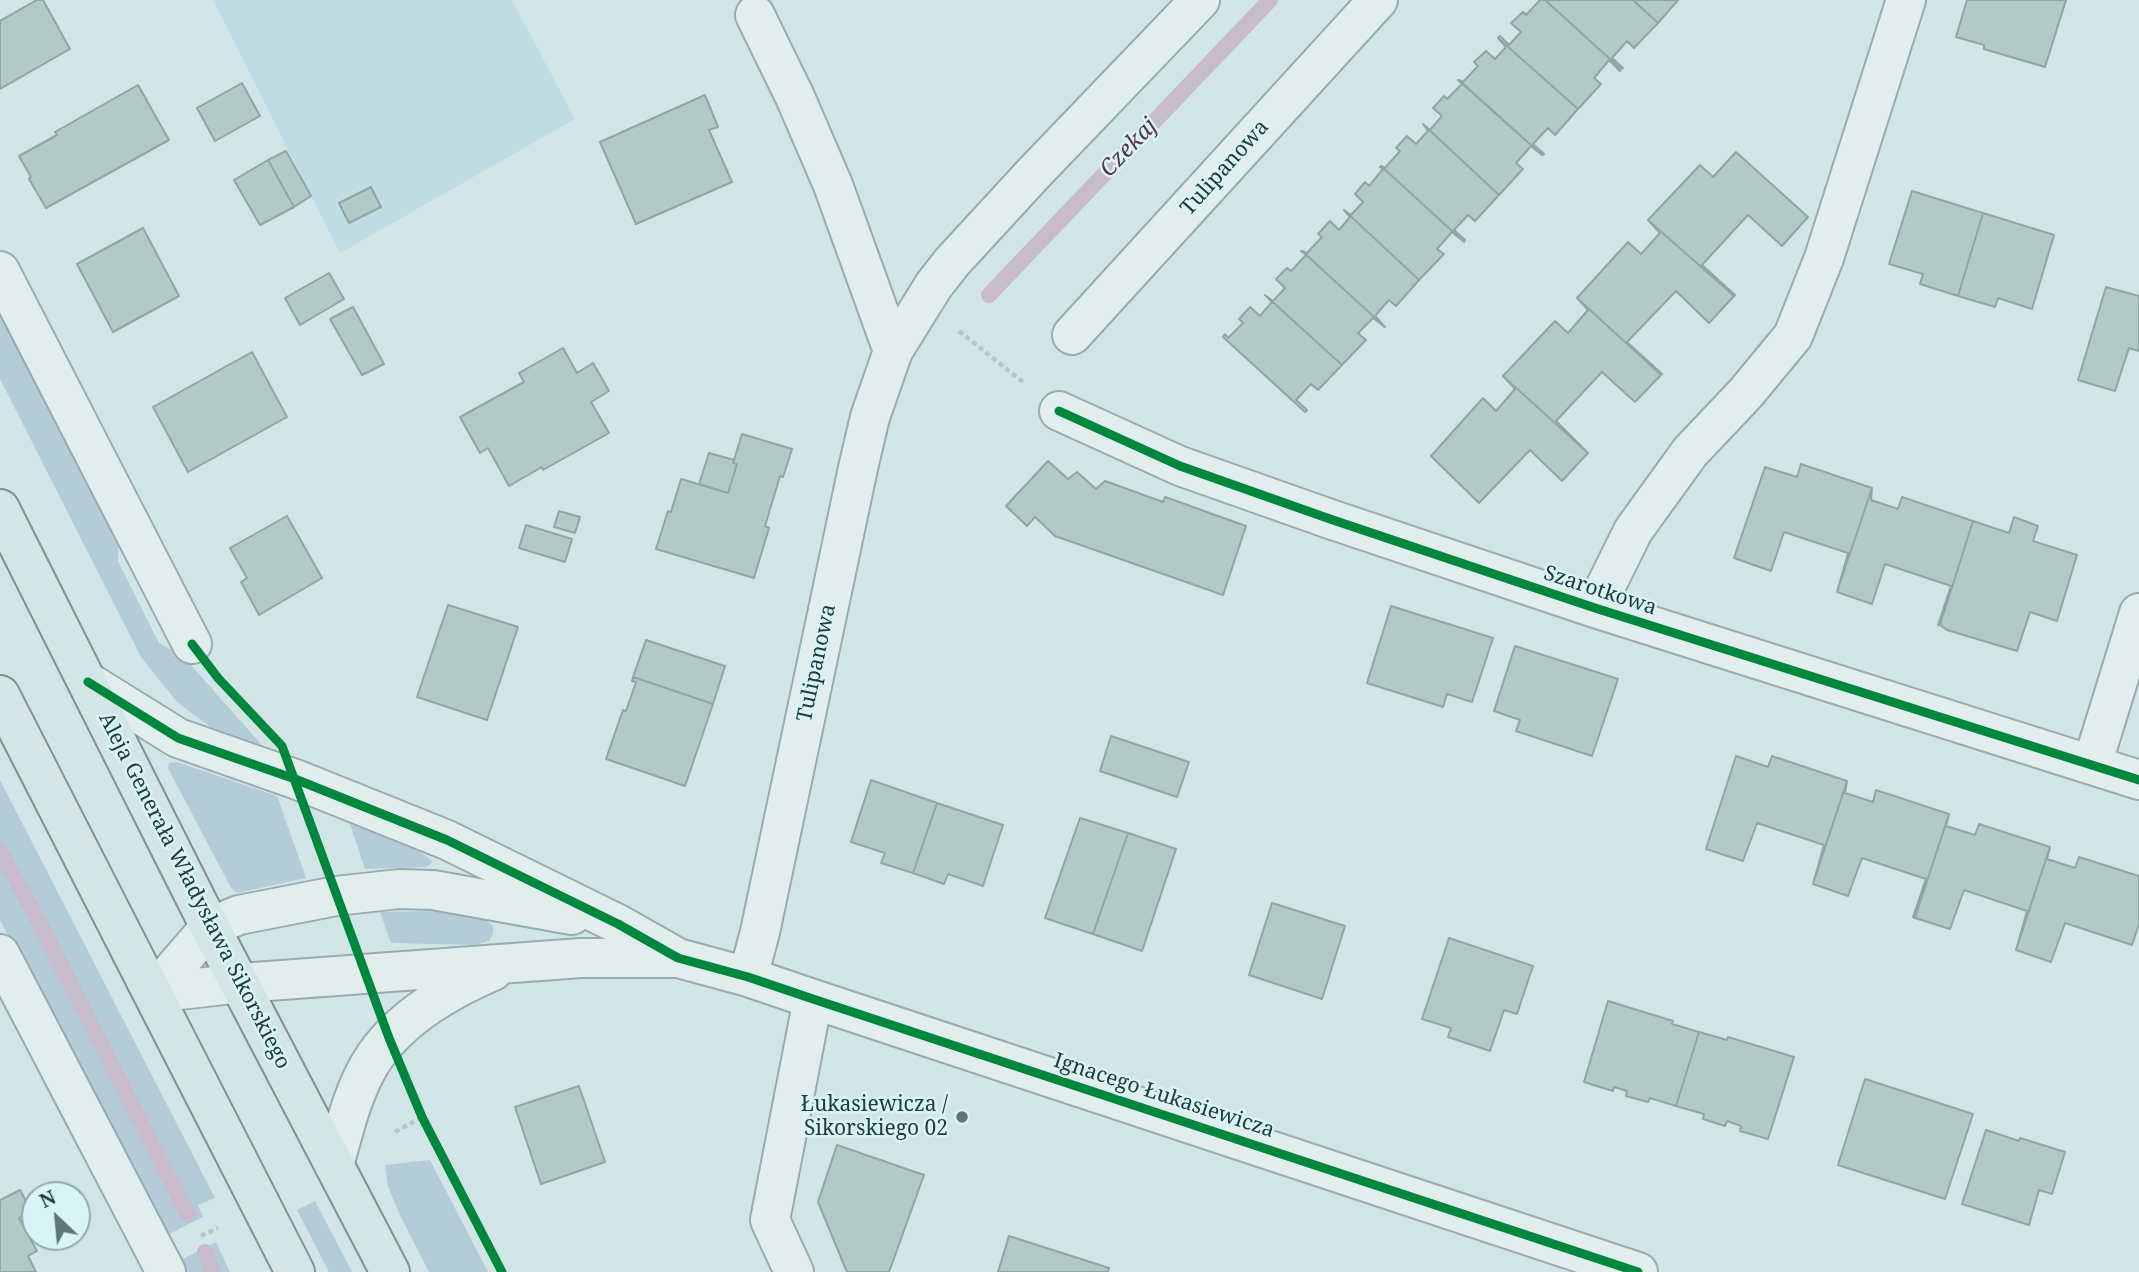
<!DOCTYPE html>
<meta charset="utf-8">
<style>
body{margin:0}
#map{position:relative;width:2139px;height:1272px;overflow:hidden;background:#d1e5e6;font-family:"Noto Serif",serif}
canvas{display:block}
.north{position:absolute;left:21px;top:1181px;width:70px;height:70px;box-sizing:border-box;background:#d8f4f6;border:2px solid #8faaa9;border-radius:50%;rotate:334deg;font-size:19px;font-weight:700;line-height:28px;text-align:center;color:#213b36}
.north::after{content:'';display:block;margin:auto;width:24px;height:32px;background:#5f7674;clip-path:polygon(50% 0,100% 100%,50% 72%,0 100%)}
</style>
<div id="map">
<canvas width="2139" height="1272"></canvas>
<div class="north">N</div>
</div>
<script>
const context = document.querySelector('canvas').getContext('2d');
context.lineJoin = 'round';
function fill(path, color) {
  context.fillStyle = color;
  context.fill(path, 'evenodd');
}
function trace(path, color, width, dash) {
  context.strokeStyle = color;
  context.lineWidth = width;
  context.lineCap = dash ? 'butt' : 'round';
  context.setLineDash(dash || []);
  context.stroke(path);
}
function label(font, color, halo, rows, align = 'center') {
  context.font = font + ' "Noto Serif",serif';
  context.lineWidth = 5;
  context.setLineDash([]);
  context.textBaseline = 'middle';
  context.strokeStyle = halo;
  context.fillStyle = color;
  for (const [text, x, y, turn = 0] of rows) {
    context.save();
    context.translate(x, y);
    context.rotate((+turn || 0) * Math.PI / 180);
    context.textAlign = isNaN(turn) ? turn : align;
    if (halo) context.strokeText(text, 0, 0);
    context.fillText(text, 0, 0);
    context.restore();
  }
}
const farmland = new Path2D(`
 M213 0H512L575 119 340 253Z`);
const green = new Path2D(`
 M0 305 118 537V561L159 643 183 656 261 744V749L218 733 177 702 141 657 0 379Z
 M177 762 277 796 306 878 237 893 231 888 168 768 169 763Z
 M0 780 215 1198 198 1205 203 1217 165 1236 0 920Z
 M349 821 404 842 429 858 432 861 430 865 426 867 365 869Z
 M429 911 480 915 493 926C495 941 486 943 473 945L391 943 380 912Z
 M430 1160 488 1272H429L400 1215 388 1187 385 1165Z
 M315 1201 352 1272H329L297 1210Z
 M216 1242 230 1272H184L179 1261Z`);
const stream = new Path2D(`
 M989 295 1270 0
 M0 851 39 922 188 1215
 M205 1252 213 1272`);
const building = new Path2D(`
 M37 0H43L70 49 0 89V21Z
 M1540 0H1545L1621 69 1620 71 1609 60 1594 78 1601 84 1578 109 1498 38 1500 36 1509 45 1521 32 1511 23 1523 12 1526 15Z
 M1545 0H1633L1658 23 1634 48 1627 41 1612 58 1623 68 1621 69Z
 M1633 0H1678L1658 23Z
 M1967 0H2066L2045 67 1984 49V45L1956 37Z
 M1498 38 1578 109 1555 135 1548 128 1533 144 1544 154 1542 155 1459 80 1463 82 1478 66 1474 62 1486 51 1495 59 1506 47Z
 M1458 80 1542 155 1531 146 1516 163 1523 169 1499 195 1423 124 1430 130 1442 116 1433 108 1444 96 1447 99 1462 84Z
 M242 83 260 116 215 141 197 108Z
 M138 85 169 140 46 208 29 179 31 177 19 156 57 135 55 132Z
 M705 95 718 127 709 130 732 182 636 224 600 142Z
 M1423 124 1499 195 1475 221 1468 215 1454 230 1465 240 1464 242 1381 166 1385 168 1400 151 1396 148 1407 136 1416 144 1428 131Z
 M286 151 311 196 294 207 268 160Z
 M1736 152 1808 217 1782 246 1748 215 1702 265 1735 295 1734 296 1648 220 1700 165 1713 177Z
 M268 160 294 207 260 225 234 180Z
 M1381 166 1464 242 1452 232 1437 249 1444 254 1419 280 1344 210 1351 215 1363 202 1355 194 1365 182 1369 186 1383 169 1380 167Z
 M371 187 381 207 349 223 339 203Z
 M1912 191 1983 213 1958 296 1920 284 1923 274 1889 264Z
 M1344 210 1419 280 1396 306 1389 300 1375 316 1385 327 1302 251 1307 253 1322 237 1318 234 1330 221 1339 230 1350 217Z
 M1983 213 2054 235 2032 309 1998 298 1995 307 1958 296Z
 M1648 220 1734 296 1709 323 1676 291 1627 342 1662 374 1661 375 1577 298 1628 242 1641 254 1660 233Z
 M143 228 179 296 113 332 77 264Z
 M1301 251H1302L1385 327 1373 318 1358 333 1366 340 1342 365 1265 295 1273 301 1285 288 1276 279 1287 268 1291 271 1306 255Z
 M329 273 344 299 300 325 285 298Z
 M2106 287 2139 296V351L2129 348 2115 391 2078 380Z
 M1265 295 1342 365 1318 390 1311 384 1296 400 1307 410 1305 412 1223 337 1225 334 1228 338 1243 323 1239 319 1250 307 1260 316 1272 302Z
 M1577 298 1661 375 1635 402 1602 372 1556 421 1588 453 1503 376 1555 321 1568 333 1588 310Z
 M353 307 384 364 362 375 330 319Z
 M563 348 577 373 593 363 609 391 591 402 609 433 543 470 542 467 509 486 488 448 480 453 460 417 524 382 519 373Z
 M252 352 287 417 188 472 153 407Z
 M1503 376 1588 453 1562 481 1530 450 1479 503 1431 456 1483 398 1496 411 1515 389Z
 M742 434 792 449 783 477 780 476 765 526 769 528 754 578 656 549 668 511 671 512 681 479 728 493 737 464 733 463Z
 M709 453 734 460 733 463 737 464 728 493 699 484Z
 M1048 461 1068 479 1077 472 1096 489 1105 481 1163 502 1165 497 1246 526 1223 595 1055 536 1035 517 1027 526 1006 506Z
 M1801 464 1872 488 1837 592 1848 553 1784 532 1771 571 1734 558 1765 467 1797 477Z
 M1872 488 1871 500 1898 509 1902 497 1973 521 1940 625H1938L1951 586 1885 564 1872 604 1837 592Z
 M559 511 580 517 575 533 554 527Z
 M287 516 322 578 259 615 241 582 247 578 230 548Z
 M2014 517 2038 526 2033 541 2077 555 2057 621 2030 612 2017 651 1947 630 1940 625 1973 521 2009 533Z
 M526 525 572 539 565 562 519 548Z
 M448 605 518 627 487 720 417 697Z
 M1391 606 1493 638 1472 702 1447 694 1443 707 1367 683Z
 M646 640 725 666 713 704 633 677Z
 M1515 646 1618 679 1592 756 1516 731 1520 720 1494 711Z
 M633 677 713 704 685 786 606 759 623 710 626 711 636 682 632 681Z
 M1111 736 1189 762 1177 797 1100 771Z
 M1736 756 1768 767 1772 756 1847 781 1813 884 1824 845 1757 823 1743 861 1706 849Z
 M871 780 937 803 913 873 881 863 885 853 851 842Z
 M1847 781 1845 793 1873 802 1876 790 1949 814 1915 918 1913 917 1926 879 1862 858 1848 896 1813 884Z
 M937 803 1003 825 983 886 948 874 944 884 913 873Z
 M1949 814 1946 826 1975 835 1979 824 2050 847 2016 950 2027 911 1964 890 1950 929 1915 918Z
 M1080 818 1128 833 1093 934 1045 918Z
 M1128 833 1176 849 1142 951 1093 934Z
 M2050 847 2047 859 2075 868 2079 857 2139 876V924L2132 945 2065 923 2051 962 2016 950Z
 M1272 903 1345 926 1322 999 1249 975Z
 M1449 938 1533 966 1517 1014 1504 1010 1490 1051 1448 1037 1451 1028 1422 1019Z
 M1608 1001 1673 1021 1672 1024 1699 1032 1676 1106 1650 1098 1648 1102 1626 1096 1627 1091 1614 1087 1613 1091 1584 1082Z
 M1699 1032 1727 1040 1728 1037 1794 1057 1768 1139 1740 1131 1741 1126 1727 1121 1725 1126 1703 1119 1704 1114 1676 1106Z
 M1865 1079 1973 1114 1945 1199 1838 1165Z
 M579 1086 605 1162 541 1184 515 1107Z
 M1986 1130 2019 1141 2020 1138 2065 1152 2052 1194 2039 1190 2029 1225 1962 1204Z
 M837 1145 924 1175 889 1272H847L818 1202Z
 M20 1190 31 1211 19 1218 37 1251 28 1256 36 1272H0V1200Z
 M1009 1236 1109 1268 1108 1272H998Z`);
const path = new Path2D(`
 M959 331 1023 382
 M395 1132 422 1117
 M201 1236 218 1228`);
const minor = new Path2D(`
 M755 15 795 97 833 185 893 351
 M0 271 192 644
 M1072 335 1378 0
 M1059 411 1180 466 1330 519 1595 608 2139 780
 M1595 608 1633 531 1690 452 1745 394 1793 336 1824 258 1906 0
 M88 682 178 738 295 779 447 840 618 924 678 958 748 977 813 999 1638 1272
 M2092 765 2139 613
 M0 954 166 1272
 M748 977 760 932 858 468 870 417 893 351 934 285 952 262 1033 174 1200 0
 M153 993 241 983 581 958H675
 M153 993 210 927 239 915 336 896 399 889 433 890 572 915
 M334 1165C343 1134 350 1102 365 1073 390 1023 444 992 493 971
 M794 1272 770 1220 813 999`);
const major = new Path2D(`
 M0 509 210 927 390 1272
 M0 695 295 1272`);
const cycleway = new Path2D(`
 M1059 411 1180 466 1330 519 1595 608 2139 780
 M192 644 218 678 282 746 389 1038 422 1117 502 1272
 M88 682 178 738 295 779 447 840 618 924 678 958 748 977 813 999 1638 1272`);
const markers = [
 [962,1117,7,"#5f7674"]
];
const streetNames = [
 ["Tulipanowa",1225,168,-48],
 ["Szarotkowa",1600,591,18],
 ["Tulipanowa",817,663,-78],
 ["Aleja Generała Władysława Sikorskiego",194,891,63],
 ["Ignacego Łukasiewicza",1164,1096,18]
];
const poiNames = [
 ["Łukasiewicza /",948,1105],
 ["Sikorskiego 02",948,1129]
];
const waterNames = [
 ["Czekaj",1129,148,-46]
];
fill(farmland, '#bfdde2');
fill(green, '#b4ccd8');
trace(stream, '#c7bbcc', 16);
fill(building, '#b2cac6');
trace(building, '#90a6a3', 2);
trace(minor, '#99abab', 42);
trace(major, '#809190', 42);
trace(path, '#b8c6c6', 4.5, [5, 3.5]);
trace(minor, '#e2eeee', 38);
trace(major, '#d4e5e5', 38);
trace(cycleway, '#00873e', 9);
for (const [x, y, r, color] of markers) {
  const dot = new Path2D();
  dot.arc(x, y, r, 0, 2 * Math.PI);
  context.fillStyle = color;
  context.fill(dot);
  trace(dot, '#d8f4f6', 2.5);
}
label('21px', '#213b36', '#d8f4f6', streetNames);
label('21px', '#213b36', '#d8f4f6', poiNames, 'right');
label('italic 23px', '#5b304f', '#d8f4f6', waterNames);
</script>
